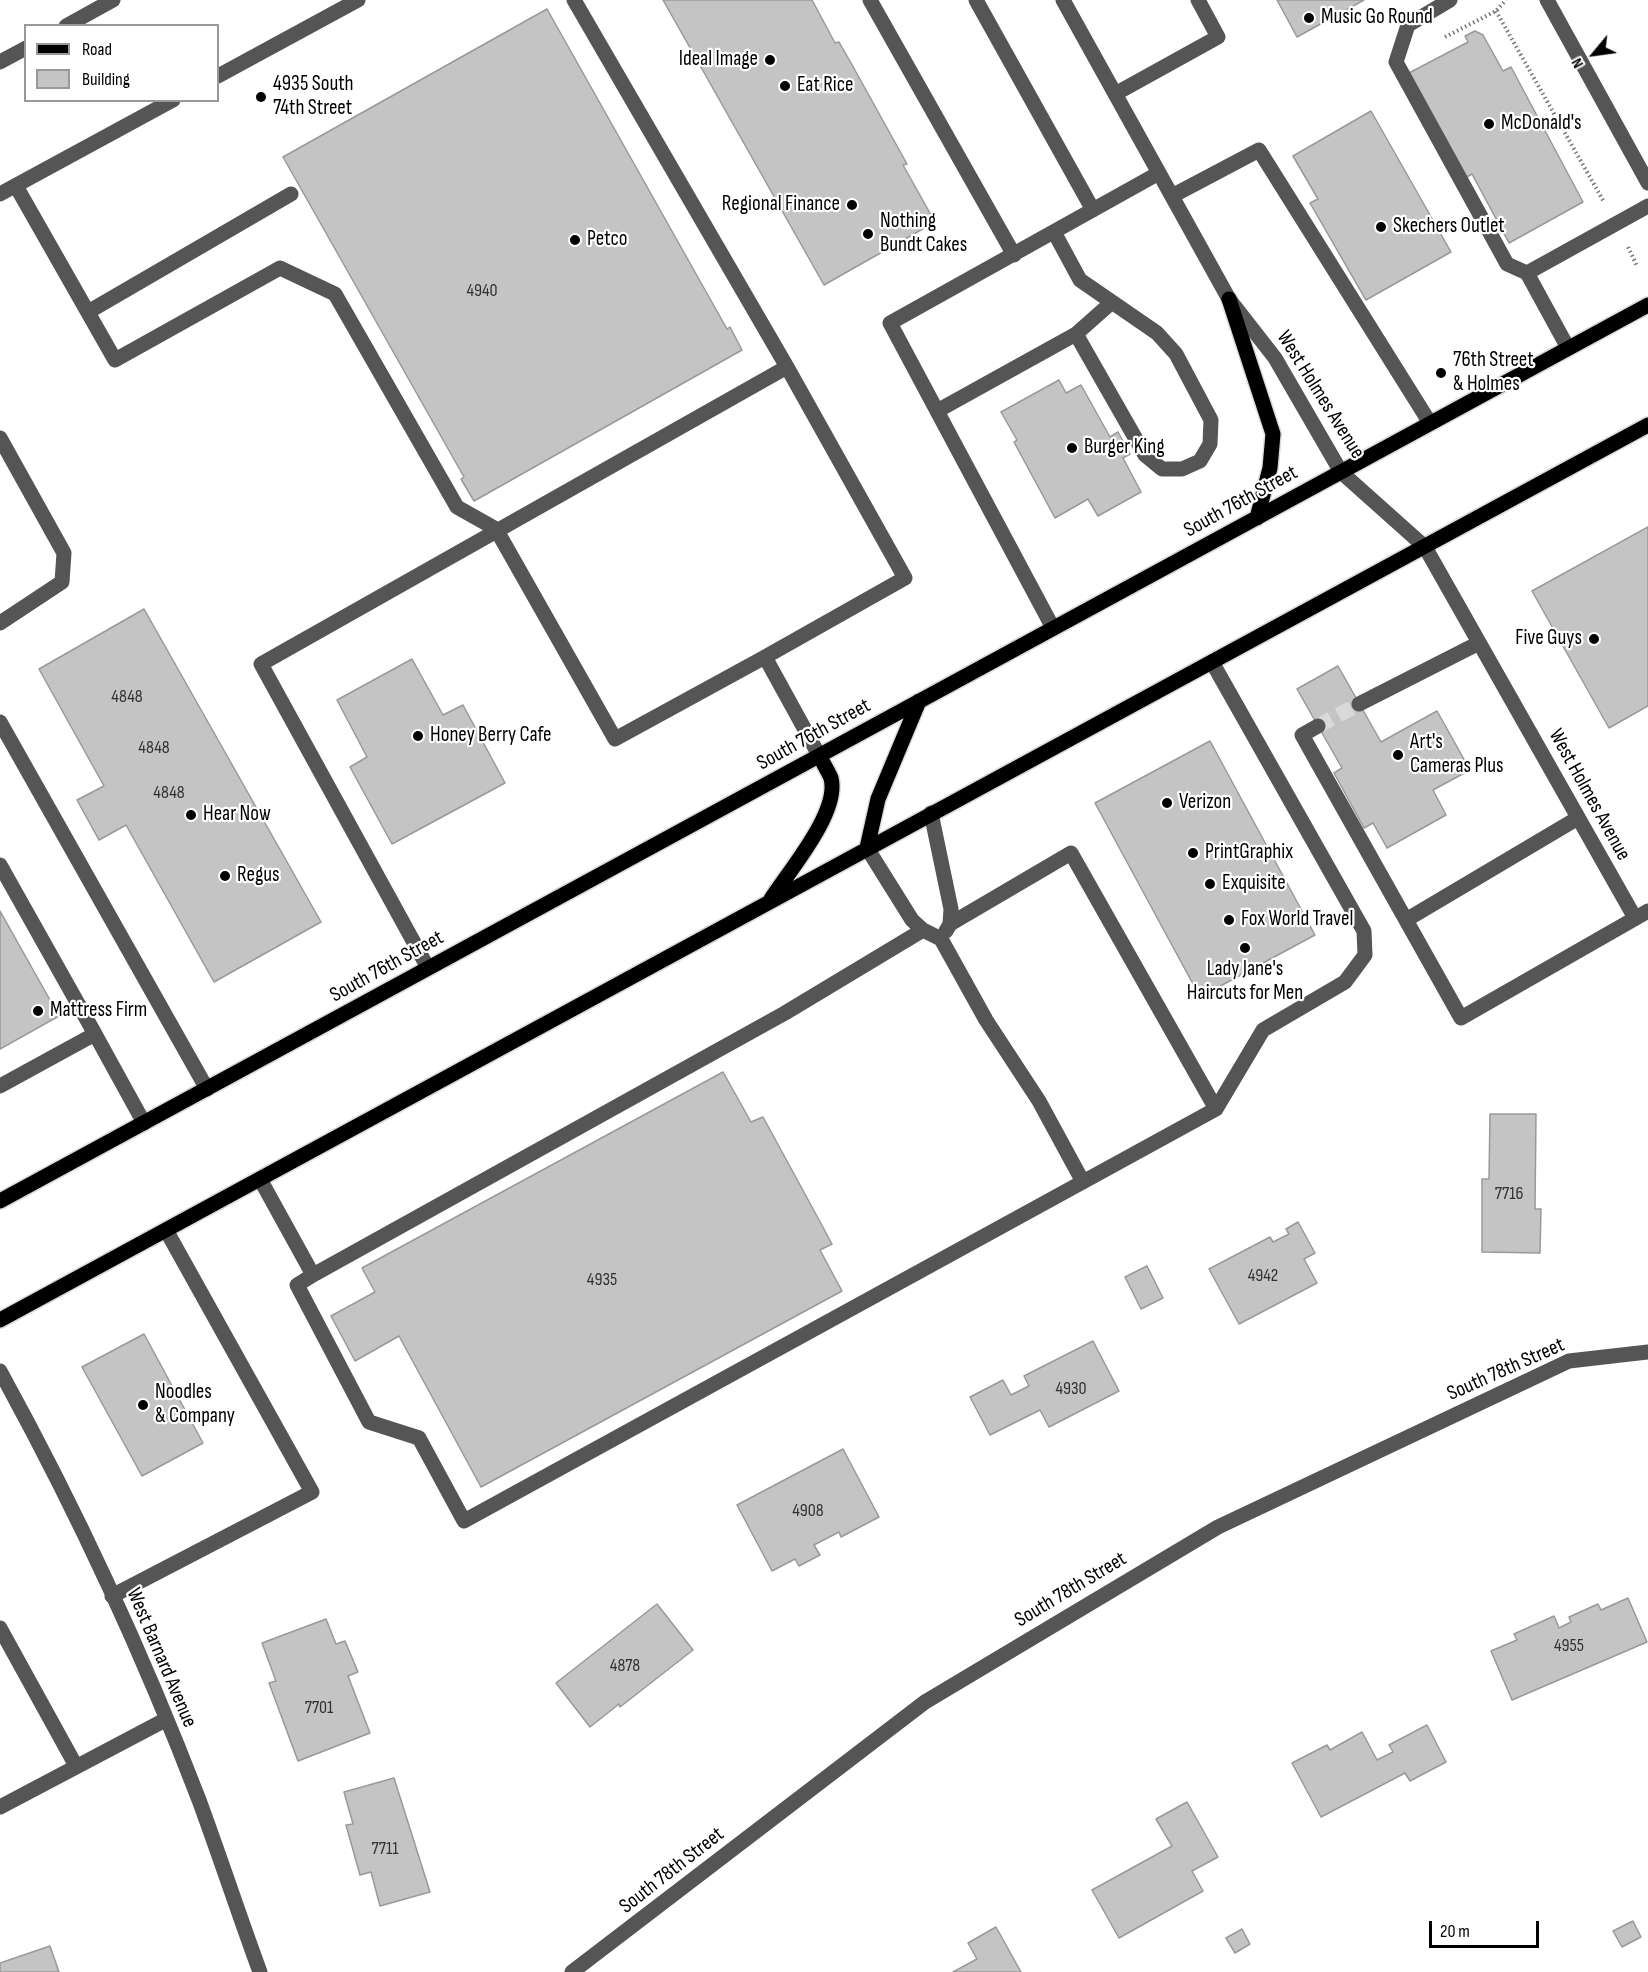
<!DOCTYPE html>
<style>
body{margin:0}
#map{position:relative;width:1648px;height:1972px;overflow:hidden;background:#fff;font-family:"Sofia Sans Condensed",sans-serif}
canvas{display:block}
.legend{position:absolute;left:24px;top:24px;width:195px;height:78px;box-sizing:border-box;background:#fff;border:2px solid #999;margin:0;padding:8px 10px;list-style:none;font-size:18px;color:#000}
.legend li{display:flex;align-items:center;gap:12px;height:30px}
.legend b{width:30px;border:2px solid #999}
.north{position:absolute;left:1564px;top:24px;width:60px;height:60px;-webkit-text-stroke:4px #fff;paint-order:stroke;rotate:241deg;font-size:16px;font-weight:700;line-height:24px;text-align:center;color:#000}
.north::after{content:'';display:block;margin:auto;width:21px;height:27px;background:#000;clip-path:polygon(50% 0,100% 100%,50% 72%,0 100%)}
.scale{position:absolute;left:1429px;top:1921px;width:110px;height:27px;box-sizing:border-box;border:3px solid #000;border-top:0;padding-left:8px;font-size:18px;line-height:21px;white-space:nowrap;color:#000;-webkit-text-stroke:4px #fff;paint-order:stroke}
</style>
<div id="map">
<canvas width="1648" height="1972"></canvas>
<ul class="legend">
<li><b style="height:8px;background:#000"></b>Road</li>
<li><b style="height:16px;background:#c4c4c4"></b>Building</li>
</ul>
<div class="north">N</div>
<div class="scale">20 m</div>
</div>
<script>
const context = document.querySelector('canvas').getContext('2d');
context.lineJoin = 'round';
function fill(path, color) {
  context.fillStyle = color;
  context.fill(path, 'evenodd');
}
function trace(path, color, width, dash) {
  context.strokeStyle = color;
  context.lineWidth = width;
  context.lineCap = dash ? 'butt' : 'round';
  context.setLineDash(dash || []);
  context.stroke(path);
}
function label(font, color, halo, rows, align = 'center') {
  context.font = font + ' "Sofia Sans Condensed",sans-serif';
  context.lineWidth = 4.5;
  context.setLineDash([]);
  context.textBaseline = 'middle';
  context.strokeStyle = halo;
  context.fillStyle = color;
  for (const [text, x, y, turn = 0] of rows) {
    context.save();
    context.translate(x, y);
    context.rotate((+turn || 0) * Math.PI / 180);
    context.textAlign = isNaN(turn) ? turn : align;
    if (halo) context.strokeText(text, 0, 0);
    context.fillText(text, 0, 0);
    context.restore();
  }
}
const building = new Path2D(`
 M663 0H812L835 43 839 42 851 63 907 164 903 165 935 222 824 285Z
 M1277 0H1364L1297 37Z
 M547 9 727 329 730 327 742 350 474 501 461 479 464 477 283 157Z
 M1475 31 1483 35 1503 71 1511 67 1583 202 1509 243 1472 174 1465 178 1409 73 1468 42 1465 36Z
 M1371 111 1451 252 1366 300 1310 203 1318 199 1293 156Z
 M1059 380 1066 393 1081 385 1110 437 1118 432 1130 454 1123 458 1141 492 1098 516 1088 499 1055 518 1014 442 1017 440 1001 412Z
 M1648 527V706L1609 728 1532 591Z
 M144 609 321 922 214 982 126 825 99 840 77 800 104 786 39 669Z
 M412 659 443 715 463 705 505 783 392 844 350 767 367 757 337 700Z
 M1338 666 1381 742 1437 711 1470 770 1433 790 1446 815 1387 848 1373 823 1364 828 1334 773 1342 768 1297 689Z
 M1210 741 1315 935 1200 997 1095 803Z
 M0 911 59 1016 0 1049Z
 M723 1072 751 1122 763 1117 812 1207 832 1244 820 1250 842 1291 481 1487 399 1336 355 1361 331 1316 375 1292 362 1268Z
 M1490 1114H1536L1535 1209H1541L1540 1253 1482 1252V1179H1489Z
 M1298 1222 1315 1253 1304 1259 1317 1283 1239 1324 1209 1269 1270 1237 1273 1242 1289 1234 1286 1229Z
 M1147 1266 1163 1298 1141 1309 1125 1277Z
 M144 1334 203 1443 142 1476 82 1367Z
 M1093 1341 1119 1391 1049 1427 1040 1410 990 1435 970 1397 1003 1380 1011 1395 1029 1386 1024 1376Z
 M843 1449 879 1517 841 1537 839 1532 814 1545 820 1555 799 1566 795 1559 772 1571 737 1505Z
 M1628 1598 1647 1642 1512 1700 1491 1651 1517 1640 1514 1634 1554 1616 1559 1628 1571 1622 1569 1617 1598 1604 1601 1610Z
 M657 1604 693 1650 620 1707 619 1704 590 1727 556 1683Z
 M326 1619 336 1644 345 1641 358 1672 348 1676 370 1733 298 1761 269 1683 276 1681 262 1643Z
 M1427 1725 1446 1762 1410 1781 1405 1773 1321 1817 1292 1763 1327 1745 1330 1750 1362 1732 1377 1760 1393 1752 1389 1745Z
 M394 1778 430 1892 380 1906 371 1872 360 1875 346 1825 353 1824 344 1792Z
 M1187 1802 1218 1857 1192 1871 1203 1891 1119 1938 1092 1890 1172 1846 1156 1819Z
 M1633 1921 1641 1937 1622 1947 1613 1931Z
 M996 1927 1021 1972H953L977 1959 968 1943Z
 M1242 1929 1250 1944 1235 1953 1226 1938Z
 M50 1946 59 1972H0V1963Z`);
const minorTunnel = new Path2D(`
 M1318 726 1359 704`);
const path = new Path2D(`
 M1496 11 1604 202
 M1445 37 1496 11 1506 0
 M1628 247 1637 266`);
const minor = new Path2D(`
 M574 0 787 367 905 578 765 657 820 757
 M870 0 1014 255
 M976 0 1093 210
 M1063 0 1229 299 1275 358 1341 472 1425 547 1635 918
 M1450 0 1408 25 1396 62 1507 264 1527 273
 M1547 0 1648 183
 M66 26 113 0
 M0 62 26 48
 M218 76 358 0
 M1115 94 1218 37 1198 0
 M16 186 115 360 280 268 335 294 457 507 496 529 615 739 765 657
 M0 194 173 100
 M1172 196 1259 150 1430 423
 M1054 232 1080 280 1157 333 1176 354 1211 420 1210 444 1200 461 1182 469H1162L1145 455 1076 334
 M88 312 291 194
 M1568 348 1527 273 1648 206
 M937 411 1076 334 1111 303
 M0 438 64 553 62 582 0 623
 M1053 628 890 323 1159 173
 M1359 704 1479 643
 M0 722 207 1089
 M1318 726 1302 735 1461 1018 1648 911
 M931 813 951 909 950 924 946 931
 M867 848 912 920 923 930 941 939 986 1020 1039 1101 1083 1182
 M0 865 95 1034
 M1406 920 1578 818
 M950 924 1071 853 1216 1109
 M428 968 261 664 787 367
 M0 1086 95 1034 144 1123
 M260 1179 313 1275 297 1285 369 1422 419 1438 464 1521 1216 1109 1263 1030 1345 982 1365 955 1364 931 1212 662
 M313 1275 785 1013 923 930
 M0 1371C76 1509 143 1654 199 1800 220 1857 239 1915 260 1972
 M112 1596 312 1492 166 1230
 M0 1628 76 1766
 M0 1807 165 1720
 M572 1972 925 1702 1218 1527 1569 1361 1648 1352`);
const major = new Path2D(`
 M1229 299 1273 434 1270 468 1257 518
 M867 848 878 799 919 701
 M771 899C789 871 840 812 831 778 828 771 823 763 820 757
 M0 1201 1648 305
 M0 1320 1648 425`);
const markers = [
 [1309,18,6,"#000"],
 [770,60,6,"#000"],
 [785,86,6,"#000"],
 [261,97,6,"#000"],
 [1489,124,6,"#000"],
 [852,205,6,"#000"],
 [1381,227,6,"#000"],
 [868,234,6,"#000"],
 [575,240,6,"#000"],
 [1441,373,6,"#000"],
 [1072,448,6,"#000"],
 [1594,639,6,"#000"],
 [418,736,6,"#000"],
 [1398,755,6,"#000"],
 [1167,803,6,"#000"],
 [191,815,6,"#000"],
 [1193,853,6,"#000"],
 [225,876,6,"#000"],
 [1210,884,6,"#000"],
 [1229,920,6,"#000"],
 [1245,948,6,"#000"],
 [38,1011,6,"#000"],
 [143,1405,6,"#000"]
];
const numberNames = [
 ["4940",482,291],
 ["4848",127,697],
 ["4848",154,748],
 ["4848",169,793],
 ["7716",1509,1194],
 ["4942",1263,1276],
 ["4935",602,1280],
 ["4930",1071,1389],
 ["4908",808,1511],
 ["4955",1569,1646],
 ["4878",625,1666],
 ["7701",319,1708],
 ["7711",385,1849]
];
const poiNames = [
 ["Music Go Round",1321,18],
 ["Ideal Image",758,60,"right"],
 ["4935 South",273,85],
 ["74th Street",273,109],
 ["Eat Rice",797,86],
 ["McDonald's",1501,124],
 ["Regional Finance",840,205,"right"],
 ["Nothing",880,222],
 ["Bundt Cakes",880,246],
 ["Skechers Outlet",1393,227],
 ["Petco",587,240],
 ["76th Street",1453,361],
 ["& Holmes",1453,385],
 ["Burger King",1084,448],
 ["Five Guys",1582,639,"right"],
 ["Honey Berry Cafe",430,736],
 ["Art's",1410,743],
 ["Cameras Plus",1410,767],
 ["Verizon",1179,803],
 ["Hear Now",203,815],
 ["PrintGraphix",1205,853],
 ["Regus",237,876],
 ["Exquisite",1222,884],
 ["Fox World Travel",1241,920],
 ["Lady Jane's",1245,970,"center"],
 ["Haircuts for Men",1245,994,"center"],
 ["Mattress Firm",50,1011],
 ["Noodles",155,1393],
 ["& Company",155,1417]
];
const streetNames = [
 ["West Holmes Avenue",1320,395,58],
 ["South 76th Street",1241,502,-29],
 ["South 76th Street",814,735,-29],
 ["West Holmes Avenue",1589,795,61],
 ["South 76th Street",387,967,-29],
 ["South 78th Street",1506,1370,-24],
 ["South 78th Street",1071,1590,-31],
 ["West Barnard Avenue",161,1658,67],
 ["South 78th Street",672,1871,-38]
];
fill(building, '#c4c4c4');
trace(building, '#999', 1.5);
trace(minorTunnel, '#d9d9d9', 15, [15, 8]);
trace(major, '#dbdbdb', 18);
trace(path, '#777', 4, [1.5, 3]);
trace(minor, '#555', 15);
trace(major, '#000', 15);
for (const [x, y, r, color] of markers) {
  const dot = new Path2D();
  dot.arc(x, y, r, 0, 2 * Math.PI);
  context.fillStyle = color;
  context.fill(dot);
  trace(dot, '#fff', 2);
}
label('18px', '#313131', null, numberNames);
label('21px', '#000', '#fff', poiNames, 'left');
label('21px', '#000', '#fff', streetNames);
</script>
